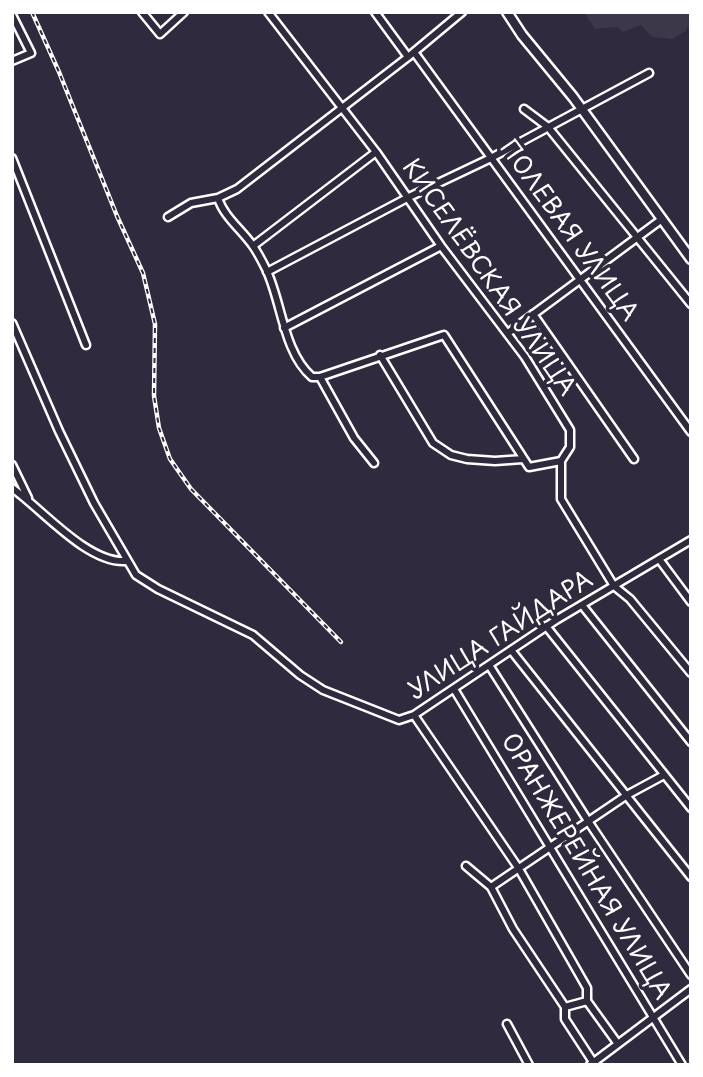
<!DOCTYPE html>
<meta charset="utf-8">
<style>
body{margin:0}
#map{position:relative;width:703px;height:1077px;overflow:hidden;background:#2f2a3d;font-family:"Playpen Sans",sans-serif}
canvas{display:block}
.frame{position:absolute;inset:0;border:14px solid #fff;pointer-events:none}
</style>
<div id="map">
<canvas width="703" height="1077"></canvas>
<div class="frame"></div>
</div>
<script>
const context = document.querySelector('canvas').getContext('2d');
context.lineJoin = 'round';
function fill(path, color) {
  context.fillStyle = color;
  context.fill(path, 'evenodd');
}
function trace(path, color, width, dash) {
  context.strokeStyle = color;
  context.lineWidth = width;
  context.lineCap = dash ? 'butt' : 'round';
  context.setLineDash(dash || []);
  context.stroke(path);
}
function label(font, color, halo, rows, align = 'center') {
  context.font = font + ' "Playpen Sans",sans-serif';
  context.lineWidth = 7;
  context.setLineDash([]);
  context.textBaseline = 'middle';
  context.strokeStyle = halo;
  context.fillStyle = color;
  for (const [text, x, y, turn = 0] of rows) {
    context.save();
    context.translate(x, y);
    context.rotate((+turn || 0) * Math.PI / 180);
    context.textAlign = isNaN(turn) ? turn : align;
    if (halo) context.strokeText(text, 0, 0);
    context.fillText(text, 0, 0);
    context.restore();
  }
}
const built = new Path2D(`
 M584 12H691V30L687 27 686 31 672 39 652 37 641 25 623 32 617 27 595 29Z`);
const minor = new Path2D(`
 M142 12 160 34 184 12
 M268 12 376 152 441 246 525 357 570 430V447L561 461V499L614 586 630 599 691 673
 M375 12 408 57
 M12 15 31 53 12 61
 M414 52 691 432
 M524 109 548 127 691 304
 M12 158 86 345
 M218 198C224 217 242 230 253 246 258 253 262 261 266 269 282 302 283 352 312 377H320L444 335 529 467 561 461
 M168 217 191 203 218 198 237 189 408 57 462 12
 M253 246 376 152
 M267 272 409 197 491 158 649 73
 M533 314 634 459
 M12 323 59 431 94 503 136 575 158 589 253 635 300 675 323 690 399 720 414 715 556 620 691 540
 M284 328 441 246
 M508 333 662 219
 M380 355 433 443 451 455 467 459 495 461 523 459
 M320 377 354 438 374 463
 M12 465 28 498
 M12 488C42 509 87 563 125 561
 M659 559 691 602
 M582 605 691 742
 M546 626 691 808
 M511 650 691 877
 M489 665 588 821 691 975
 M454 689 682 1065
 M414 715 519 869 587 988V1001
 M466 866 491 887 627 795 664 775
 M491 887 513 929 565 1007V1019L595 1065
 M565 1007 587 1001 618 1044
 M507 1024 529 1065
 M590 1065 691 989`);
const secondary = new Path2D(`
 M507 12 522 35 573 97 691 259`);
const rail = new Path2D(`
 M32 12 59 72 117 216 143 273 155 324 154 396 159 428 170 459 191 489 341 642`);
const streetNames = [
 ["ПОЛЕВАЯ УЛИЦА",568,231,54],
 ["КИСЕЛЁВСКАЯ УЛИЦА",488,278,55],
 ["УЛИЦА ГАЙДАРА",501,636,-33],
 ["ОРАНЖЕРЕЙНАЯ УЛИЦА",585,867,59]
];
fill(built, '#3c3749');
trace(minor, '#fff', 11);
trace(secondary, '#fff', 13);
trace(minor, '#2f2a3d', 6);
trace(secondary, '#2f2a3d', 8);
trace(rail, '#fff', 4.5);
trace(rail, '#2f2a3d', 2, [5]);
label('24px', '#fff', '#2f2a3d', streetNames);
</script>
